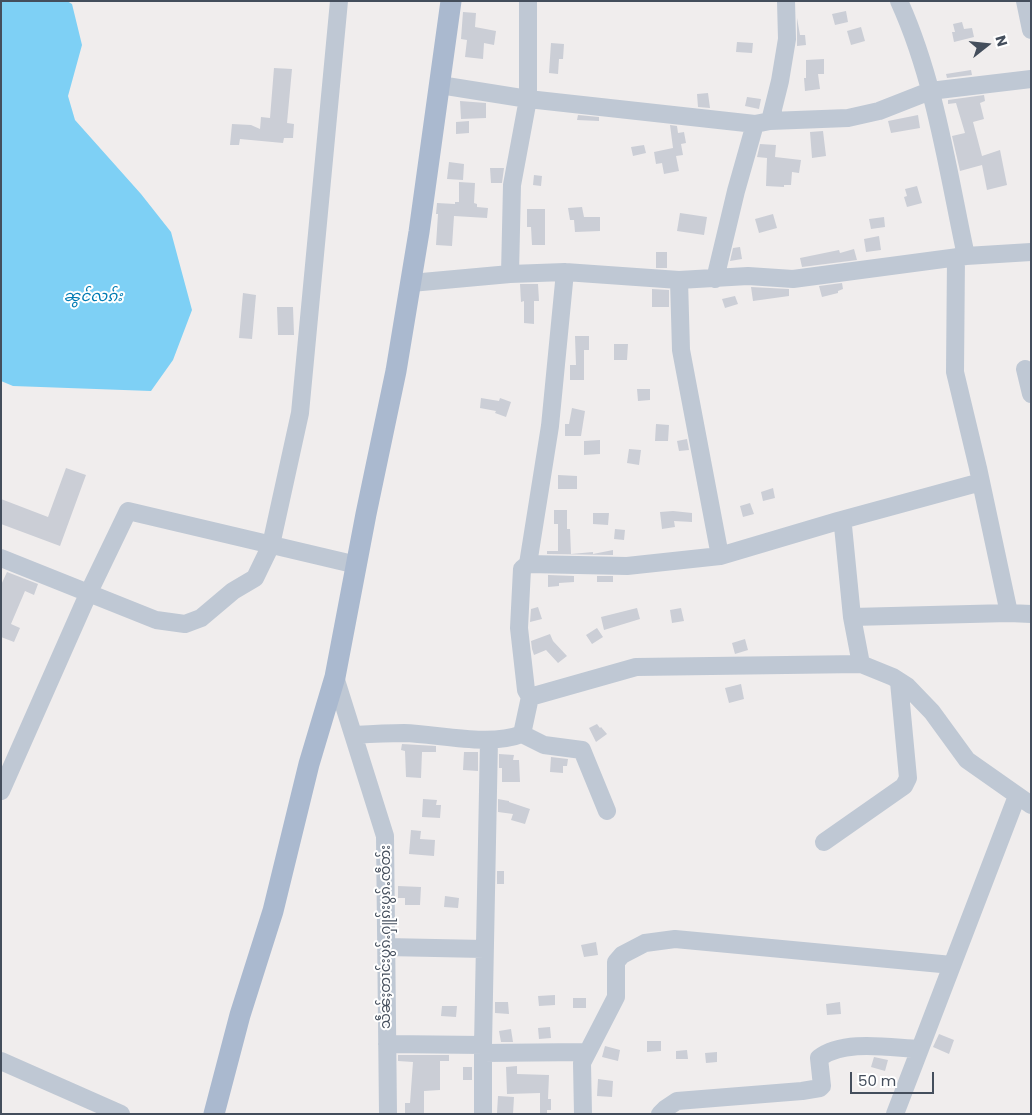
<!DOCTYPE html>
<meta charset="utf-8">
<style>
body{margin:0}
#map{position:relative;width:1032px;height:1115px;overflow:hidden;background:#f0eded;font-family:Poppins,sans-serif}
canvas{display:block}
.frame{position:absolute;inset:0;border:2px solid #444e5c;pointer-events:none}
.north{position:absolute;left:962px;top:20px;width:50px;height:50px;-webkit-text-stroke:4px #fff;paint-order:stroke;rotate:74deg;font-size:14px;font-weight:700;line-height:20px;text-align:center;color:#444e5c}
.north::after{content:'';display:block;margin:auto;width:18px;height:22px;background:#444e5c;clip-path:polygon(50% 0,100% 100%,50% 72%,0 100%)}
.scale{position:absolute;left:850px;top:1072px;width:84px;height:22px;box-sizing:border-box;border:2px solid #444e5c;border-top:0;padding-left:6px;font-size:15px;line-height:18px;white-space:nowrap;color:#444e5c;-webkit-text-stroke:4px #fff;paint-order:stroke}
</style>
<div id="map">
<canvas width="1032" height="1115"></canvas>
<div class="frame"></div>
<div class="north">N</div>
<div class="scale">50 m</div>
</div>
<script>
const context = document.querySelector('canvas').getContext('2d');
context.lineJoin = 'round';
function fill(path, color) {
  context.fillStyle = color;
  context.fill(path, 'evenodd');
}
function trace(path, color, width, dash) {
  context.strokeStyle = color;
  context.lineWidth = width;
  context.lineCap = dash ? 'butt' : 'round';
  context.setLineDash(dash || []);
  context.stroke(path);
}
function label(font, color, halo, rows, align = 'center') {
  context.font = font + ' Poppins,"Noto Sans Myanmar",sans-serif';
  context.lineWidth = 4;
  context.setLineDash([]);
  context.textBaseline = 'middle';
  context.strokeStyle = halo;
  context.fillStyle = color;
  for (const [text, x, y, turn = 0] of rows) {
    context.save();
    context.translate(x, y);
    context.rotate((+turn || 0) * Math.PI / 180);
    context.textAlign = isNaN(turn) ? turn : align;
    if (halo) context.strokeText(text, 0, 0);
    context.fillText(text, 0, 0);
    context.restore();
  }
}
const water = new Path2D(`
 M1 1H67L72 4 82 45 68 96 75 120 141 194 171 232 192 310 173 360 151 391 13 386 1 381Z`);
const building = new Path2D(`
 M846 11 848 22 835 25 832 14Z
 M463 12 476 13 475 27 496 31 494 45 484 43 483 59 465 57 467 40 461 39Z
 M797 18 800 35H805L806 45 797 46Z
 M962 22 964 29 972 28 974 37 954 42 952 32H955L953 24Z
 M861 27 865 41 851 45 847 31Z
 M737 42 753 43 752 53 736 52Z
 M551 43 564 44 563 59H559L558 74 549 73Z
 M824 59V74H818L820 89 805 91 804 78H806V60Z
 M274 68 292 69 287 123 294 124 293 138H284L283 143 240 139 239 145H230L232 124 251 125 260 129 261 117 270 118Z
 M971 70 972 75 947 78 946 74Z
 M708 93 710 108 698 107 697 94Z
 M984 95 985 101 980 103 984 119 973 122 982 156 1000 150 1007 185 987 190 982 165 960 171 952 136 965 133 956 103 948 104V100Z
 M747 97 761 99 759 109 745 106Z
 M460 101 486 103V118L461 119Z
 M578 115 599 117V121L577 120Z
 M918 115 920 128 891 133 888 121Z
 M469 121V133L456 134V122Z
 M670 125 677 126 678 133 684 132 686 143 681 144 683 155 676 156 679 171 664 174 662 163 656 164 654 152 673 148Z
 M823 131 826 156 812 158 810 132Z
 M760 144 776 145 775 157 801 160 799 173 792 172 791 185H784V187L766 186 767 158 757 157Z
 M644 145 646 153 633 156 631 147Z
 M449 162 464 164 463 180 447 179Z
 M490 168H504L502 183H491Z
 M534 175 542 176 541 186 533 185Z
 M459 182 475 183 474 203 477 204V207L488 208 487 218 454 216 452 246 436 245 438 214H436L437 203 455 204V202H459Z
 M917 186 922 203 907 207 904 197 907 196 905 189Z
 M582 207 584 217H600V231L575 232 574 220H570L568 208Z
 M527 209H545V245H532L531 227H527Z
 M680 213 707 217 704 235 677 231Z
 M773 214 777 228 759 233 755 219Z
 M884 217 885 227 871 229 869 219Z
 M879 236 881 250 866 252 864 239Z
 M740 247 742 259 730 261 733 248Z
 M854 249 857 260 802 267 800 258 839 250 840 253Z
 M656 252H667V268H656Z
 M842 283 843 289 838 291V293L822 297 819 286Z
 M520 284H538L539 301H534V324L524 323V301L521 302Z
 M751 287 789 289V296L753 301Z
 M652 289 669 290V307H652Z
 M243 293 256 295 252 339 239 338Z
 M735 296 738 304 725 308 722 299Z
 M277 307H293L294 335H278Z
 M575 336H589V350H584V380H570V365H576Z
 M614 344H628L627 360H614Z
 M637 389H650V400L638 401Z
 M481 398 499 401 500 398 511 402 506 417 495 413 496 411 480 408Z
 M572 408 585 411 581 436H565V424H569Z
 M656 424 669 425 668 441H655Z
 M687 439 689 450 679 451 677 441Z
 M600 440V454L584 455V441Z
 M629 449 641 450 639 465 627 463Z
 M66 468 86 475 60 546 1 524V499L48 517Z
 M558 475 577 476V489H558Z
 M773 488 775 498 763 501 761 492Z
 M750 503 754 514 743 517 740 506Z
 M554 510H567V529H570L571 554 593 552V554L613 550V555L547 554V551H558V524H554Z
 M673 511 692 513V522L674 521 675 527 662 529 660 512Z
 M593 513H609L608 525 593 524Z
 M615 529 625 530 624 540 614 539Z
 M7 572 38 584 34 595 25 591 11 624 20 628 14 642 1 637V585Z
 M548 575 574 576V582L559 583V586L548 587Z
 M597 576H613V582H597Z
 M538 607 542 619 530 622 531 609Z
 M637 608 640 619 604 630 601 617Z
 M681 608 684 621 672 623 670 610Z
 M597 628 603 637 592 644 586 635Z
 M550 634 553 641 567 656 558 663 546 650 534 655 532 649 531 641Z
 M745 639 748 650 735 654 732 643Z
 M741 684 744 699 729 703 725 688Z
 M597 724 600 728 601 727 607 734 596 742 589 728Z
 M402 744 436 746V752H422L421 778 406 777 405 751 401 750Z
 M464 752H478V771L463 770Z
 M499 754 514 755 513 760H519L520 782H502V768H499Z
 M551 757 568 759 567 766H563V773L550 772Z
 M423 799 437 800 436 805H441L440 818 422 817Z
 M498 799 509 801V802L530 809 525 824 511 820 513 814 498 812Z
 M411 830 421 831 420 839 435 840 434 856 409 854Z
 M497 871H504V884H497Z
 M398 886 421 887 420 905H405V898H398Z
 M445 896 459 898 458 908 444 907Z
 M596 942 598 955 584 957 581 945Z
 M555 995V1005L539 1006 538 996Z
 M573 998H586V1008H573Z
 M495 1002H508L509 1014 495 1013Z
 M840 1002 841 1014 827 1015 826 1004Z
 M442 1006H457L456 1017 441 1016Z
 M550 1027 551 1038 539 1039 538 1028Z
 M511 1029 513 1042H501L499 1031Z
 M939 1034 954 1040 949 1054 933 1047Z
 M647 1041H661V1051L647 1052Z
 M605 1046 620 1050 618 1061 602 1057Z
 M687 1050 688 1059H676V1051Z
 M717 1052V1062L706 1063 705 1053Z
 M398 1055H449V1061H440V1090L424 1091V1114H405V1103H410L413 1062 398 1061Z
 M874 1057 888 1060 885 1071 871 1067Z
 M517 1066V1074L549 1075 548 1099H551V1110H547V1114H540V1093L507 1094 506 1067Z
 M463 1067H472V1080H463Z
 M598 1079 613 1081 612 1097 597 1096Z
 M498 1096 514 1097 513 1114 497 1113Z`);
const minor = new Path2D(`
 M899 1C935 80 948 172 966 256
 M1025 1 1031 30
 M440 85 528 99 755 124 770 121 848 118 879 111 930 91 1031 79
 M770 121 780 81 787 39 786 1
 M956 257 955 372 978 468 1009 613
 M510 274 512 185 528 99V1
 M715 279 736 191 755 124
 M679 280 681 350 720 556
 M411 283 510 274 565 272 679 280 748 276 793 279 966 256 1031 252
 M1025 369 1031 394
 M838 521 981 482
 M1 558 156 620 185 624 201 618 233 591 255 578 271 545 300 413 339 1
 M528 564 627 566 720 556 838 521 843 526 852 617 861 664
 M852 617 1009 613 1031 614
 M335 677 385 836 388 1114
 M530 697 636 667 861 664 893 677 907 686 932 712 967 760 1031 805
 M522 734 544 745 582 750 607 811
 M354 735C370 734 387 733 404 733 439 734 489 747 522 734L530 697 526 690 519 628 522 569 528 564 550 426 565 272
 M1 791 89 592 128 511 357 565
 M824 842 904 786 908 778 899 682
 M386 947 484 949
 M387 1044 483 1045
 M483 1053 586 1052
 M1 1061 121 1114
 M483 1114V1045L489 740
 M583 1114 582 1063 616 997V962L622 955 645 943 675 939 952 965
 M660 1114 665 1109 677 1101 802 1091 820 1088 822 1086 819 1058C844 1039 891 1048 920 1049
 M895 1114 1017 796`);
const major = new Path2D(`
 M214 1114 240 1015 273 911 309 764 335 677 366 514 396 371 419 232 451 1`);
const streetNames = [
 ["သဵၼ်ႈတၢင်းပွၵ်ႉႁူၵ်းပွၵ်ႉၸဵတ်း",386,937,-90]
];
const waterNames = [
 ["ၼွင်လၵ်း",93,297]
];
fill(water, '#7ed0f5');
fill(building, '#cbced6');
trace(minor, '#bfc8d4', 18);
trace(major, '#aab9cf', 21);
label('14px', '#444e5c', '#fff', streetNames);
label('italic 15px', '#007bb3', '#fff', waterNames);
</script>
